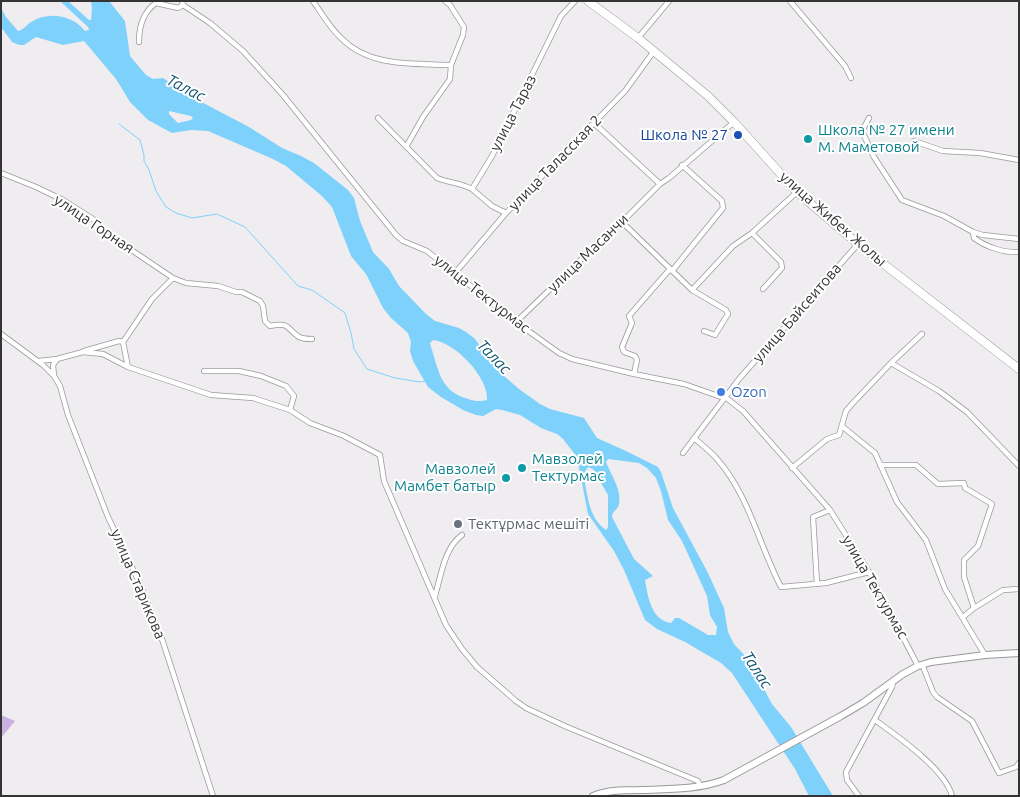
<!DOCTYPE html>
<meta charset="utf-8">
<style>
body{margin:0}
#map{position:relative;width:1020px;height:797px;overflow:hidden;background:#efedf0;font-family:Ubuntu,sans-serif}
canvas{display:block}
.frame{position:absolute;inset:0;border:2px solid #343435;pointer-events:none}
</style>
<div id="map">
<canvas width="1020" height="797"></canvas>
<div class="frame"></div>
</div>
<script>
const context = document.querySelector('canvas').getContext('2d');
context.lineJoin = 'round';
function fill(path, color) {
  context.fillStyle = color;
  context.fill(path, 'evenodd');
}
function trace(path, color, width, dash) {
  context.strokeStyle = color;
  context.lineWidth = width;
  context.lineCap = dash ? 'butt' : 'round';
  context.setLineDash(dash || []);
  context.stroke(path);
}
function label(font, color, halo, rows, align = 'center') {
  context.font = font + ' Ubuntu,sans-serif';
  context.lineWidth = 4;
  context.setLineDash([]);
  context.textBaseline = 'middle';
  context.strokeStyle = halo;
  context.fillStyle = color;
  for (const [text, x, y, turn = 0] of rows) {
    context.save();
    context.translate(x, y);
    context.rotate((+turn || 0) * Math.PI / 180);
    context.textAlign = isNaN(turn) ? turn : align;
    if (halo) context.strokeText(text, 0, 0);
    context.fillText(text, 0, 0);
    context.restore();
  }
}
const green = new Path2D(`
 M1 715 15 721 1 738Z`);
const water = new Path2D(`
 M60 1H68L89 20H91L92 8 91 1H109L125 21 130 56 146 75 153 79 163 78 188 95 249 127 282 148 301 156 314 163 348 190 354 198 360 221 373 252 389 269 399 286 426 314 435 321 459 328 466 332 474 338 504 376 519 389 540 404 550 409 584 418 597 438 626 451 658 467 661 472 673 508 708 573 724 608 728 632 734 644 747 658 772 704 791 727 833 796H809L795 769 732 673 721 663 685 642 657 629 645 620 624 570 614 551 588 514 577 457 563 439 557 434 541 428 520 415 502 410 496 409 483 416 476 415 463 410 441 397 428 387 413 361 410 351 411 342 408 333 391 318 383 308 366 274 351 256 332 207 322 196 286 166 273 159 208 131 191 130 172 133 148 120 130 102 116 79 84 41 63 45 36 37 24 45H19L12 42 1 27V8L6 17 18 31C24 30 26 25 31 22 48 11 73 15 85 31L89 30 88 27ZM169 111 191 116 193 118 191 120 178 123 169 114ZM433 340C455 342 489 378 487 400 481 402 474 401 468 399 440 391 439 371 431 347L430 343ZM608 459 639 463 647 468 656 478 661 491 668 520 682 541 707 596 710 615 717 627 716 635H708L679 618H675L671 623C651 620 648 597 645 580L653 576 634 559 612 517C612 511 618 510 619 504 622 490 611 475 606 462ZM588 467 593 469 608 495V527L606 530C588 518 588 494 583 475Z`);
const stream = new Path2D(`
 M119 124 140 140 144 155V161L149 170 156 191 166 207 176 213 192 218 217 214 245 227 298 286 312 290 345 313 351 333 354 349 367 369 395 378 420 382 425 381`);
const street = new Path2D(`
 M182 1 183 5 210 23 243 51 283 95 396 235 403 241 427 251 516 322 559 353 572 359 634 374 684 384 721 397H725L743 411 830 510 869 572 918 666
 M313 1C322 14 330 28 341 38 370 68 414 63 451 65L450 79 423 117 406 147
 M445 1 450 5 464 27 463 35 451 65
 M790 1 845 66 851 78
 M638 38 669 1
 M139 42C139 28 143 12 156 3L178 8 183 5
 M378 118 437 178C449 183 461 183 472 189
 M869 118 862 131 874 157 902 200 944 216 973 232 983 235 1019 239
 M594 123 660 184
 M914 141 943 151 980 153 1019 160
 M1 173 36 187 63 200 96 221 106 236 121 243 173 278 186 283 218 286 236 292H242L260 301 263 306 265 321 270 326C290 322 286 328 299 337 303 339 308 339 312 339
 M506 213 492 206 472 189 492 156 561 16 575 1
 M622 222 692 290 726 310 728 314 715 335 704 331
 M973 232 974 238C986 247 1004 253 1019 252
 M752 233 781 262 782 268 763 289
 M672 271 723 208 722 201 682 165
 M455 273 506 213 625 91 654 51
 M692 290 733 246 752 233 797 192
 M516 322 619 223 622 222 660 184 669 178 734 122
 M1 334 43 365 54 376 60 386 68 415 108 517 140 584 163 642 213 796
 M123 342 128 367
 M84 351 119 341 123 342 152 299 173 278
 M39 361 57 359
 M891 363 939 391 967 412 1019 466
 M204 371H239L261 376 286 386 294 396 290 410
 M634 374 637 360 635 356 624 352 622 347 632 323 629 316 670 269
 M54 376 53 365 57 359 83 352 103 354 128 367 211 395 253 398 290 410 310 423 344 436 380 455 384 481 446 625 462 649 477 667 516 701 526 708 567 727 693 779 698 781 700 786
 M843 427 875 453 897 502 926 540 945 589 985 655
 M694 438C702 445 710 451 717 459 749 495 759 545 781 587L826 583 869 572
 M683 453 739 379 858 244
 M880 465H916L938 484 964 483 965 488 992 504 978 546 964 560V577L974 608 963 617
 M792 468 827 439 839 435 846 411 852 404 891 363 922 334
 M817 584 813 517 830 510
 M435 596C441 576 444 548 462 535
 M974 608 1003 590 1019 589
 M922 664 933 692 937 697 972 721 999 773 1016 767 1019 763
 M875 720C897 736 946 770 952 796
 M859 796 847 780 846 772 892 687 893 682`);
const secondary = new Path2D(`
 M593 796C608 790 623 790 639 790 667 789 697 790 724 780L841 716 863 703 903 674 918 666 931 662 985 655 1019 653`);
const primary = new Path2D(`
 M588 1 638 38 708 96 734 122 797 192 858 244 1019 369`);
const markers = [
 [738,135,5,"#1a4fb4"],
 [808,139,5,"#0f9aa8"],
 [721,392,5,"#3f7fe0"],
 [522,468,5,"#0f9aa8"],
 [506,478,5,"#0f9aa8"],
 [458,524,5,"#6b7280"]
];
const streetNames = [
 ["улица Тараз",513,113,-63],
 ["улица Таласская 2",555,163,-46],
 ["улица Жибек Жолы",833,219,41],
 ["улица Горная",94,224,34],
 ["улица Масанчи",588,253,-44],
 ["улица Тектурмас",482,294,38],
 ["улица Байсеитова",797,313,-49],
 ["улица Старикова",138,584,67],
 ["улица Тектурмас",875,587,60]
];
const cultureNames = [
 ["Школа № 27 имени",818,130],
 ["М. Маметовой",818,147],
 ["Мавзолей",532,459],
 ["Тектурмас",532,476],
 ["Мавзолей",496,469,"right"],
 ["Мамбет батыр",496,486,"right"]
];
const transitNames = [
 ["Школа № 27",728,135]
];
const shopNames = [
 ["Ozon",731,392]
];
const worshipNames = [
 ["Тектұрмас мешіті",468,524]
];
const waterNames = [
 ["Талас",186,88,27],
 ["Талас",494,357,46],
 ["Талас",757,670,57]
];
fill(green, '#cbb1df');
fill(water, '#7ed1fb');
trace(stream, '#7ed1fb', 1);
trace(street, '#9a989b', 6);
trace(secondary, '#9a989b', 8);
trace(primary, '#9a989b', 9);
trace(street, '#fff', 4.5);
trace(secondary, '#fff', 6);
trace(primary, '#fff', 8);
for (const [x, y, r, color] of markers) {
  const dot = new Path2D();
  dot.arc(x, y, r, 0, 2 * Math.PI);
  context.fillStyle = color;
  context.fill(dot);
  trace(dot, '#fff', 2);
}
label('15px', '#343435', '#fff', streetNames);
label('15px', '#0d838f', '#fff', cultureNames, 'left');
label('15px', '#164399', '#fff', transitNames, 'right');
label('15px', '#366cbe', '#fff', shopNames, 'left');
label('15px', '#5b616d', '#fff', worshipNames, 'left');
label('italic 16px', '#115470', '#fff', waterNames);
</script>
